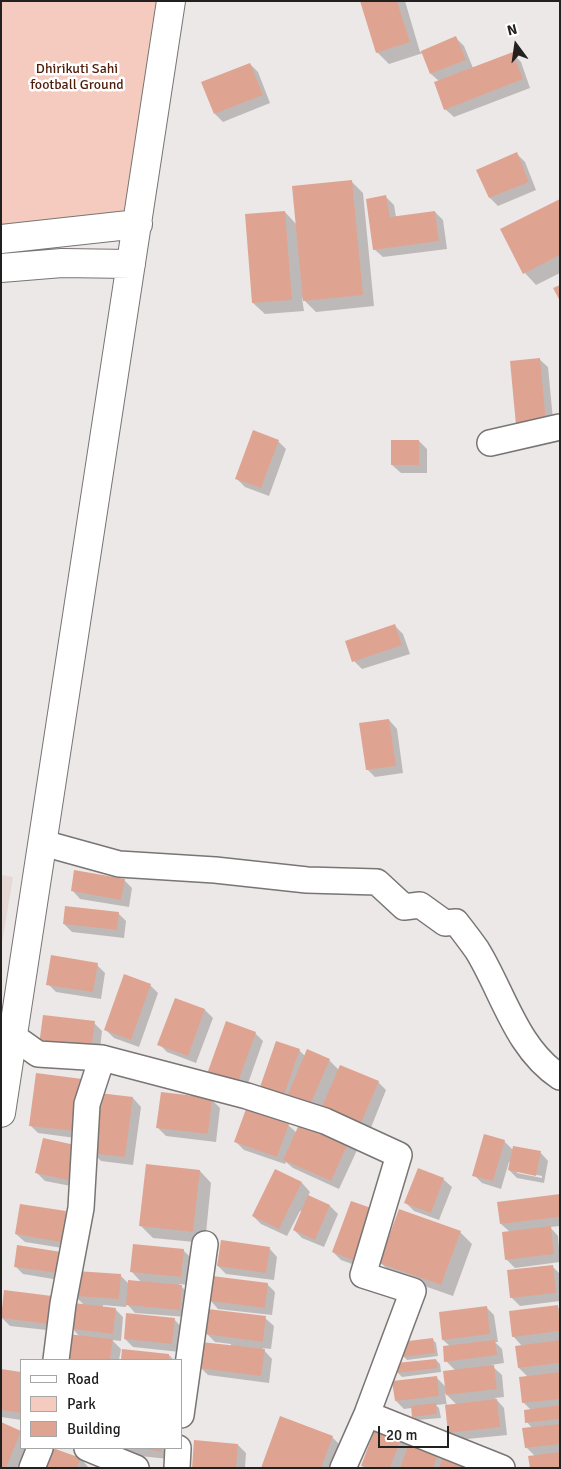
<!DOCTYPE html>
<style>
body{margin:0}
#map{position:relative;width:561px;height:1469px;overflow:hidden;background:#ece8e7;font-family:Signika,sans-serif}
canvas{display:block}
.frame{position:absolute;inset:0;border:2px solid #222120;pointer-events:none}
.legend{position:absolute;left:20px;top:1359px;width:162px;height:90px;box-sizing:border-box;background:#fff;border:1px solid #a7a6a6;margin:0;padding:6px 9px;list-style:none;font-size:15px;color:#222120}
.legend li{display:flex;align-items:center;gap:10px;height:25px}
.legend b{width:25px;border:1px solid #a7a6a6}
.north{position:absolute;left:491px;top:20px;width:50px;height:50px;-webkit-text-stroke:4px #fff;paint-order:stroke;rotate:346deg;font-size:14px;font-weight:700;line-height:20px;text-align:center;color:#222120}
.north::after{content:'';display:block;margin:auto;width:18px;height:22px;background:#222120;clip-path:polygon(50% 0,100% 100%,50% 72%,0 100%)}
.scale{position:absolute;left:378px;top:1426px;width:71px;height:22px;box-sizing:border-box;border:2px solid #222120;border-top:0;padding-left:6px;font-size:15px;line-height:18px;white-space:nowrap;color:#222120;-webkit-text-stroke:4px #fff;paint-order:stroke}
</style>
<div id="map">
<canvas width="561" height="1469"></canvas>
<div class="frame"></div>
<ul class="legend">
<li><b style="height:6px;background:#fff"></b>Road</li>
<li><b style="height:14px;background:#f4cbbe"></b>Park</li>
<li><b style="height:14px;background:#dea491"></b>Building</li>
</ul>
<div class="north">N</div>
<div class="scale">20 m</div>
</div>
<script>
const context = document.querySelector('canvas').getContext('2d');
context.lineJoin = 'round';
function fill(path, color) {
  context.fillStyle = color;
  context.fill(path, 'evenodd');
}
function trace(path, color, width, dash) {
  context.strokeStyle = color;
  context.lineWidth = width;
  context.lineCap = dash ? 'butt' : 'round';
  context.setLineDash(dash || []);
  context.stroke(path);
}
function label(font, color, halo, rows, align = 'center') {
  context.font = font + ' Signika,sans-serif';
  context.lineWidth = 5;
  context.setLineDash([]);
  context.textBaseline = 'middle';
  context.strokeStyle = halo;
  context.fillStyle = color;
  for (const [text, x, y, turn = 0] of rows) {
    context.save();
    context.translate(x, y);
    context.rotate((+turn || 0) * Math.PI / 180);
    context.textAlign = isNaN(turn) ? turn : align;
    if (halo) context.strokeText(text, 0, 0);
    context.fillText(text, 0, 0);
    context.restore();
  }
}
const built = new Path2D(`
 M1 875 13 877 1 949Z`);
const green = new Path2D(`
 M1 1H166L125 236 1 245Z`);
const shadow = new Path2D(`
 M362 1H405L420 52 456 38 464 46 473 68 513 54 521 62 530 88 454 117 445 109 439 81 431 74 423 53 389 64 377 52Z
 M250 64 258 72 270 103 223 122 215 114Z
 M517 154 525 162 536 190 498 206 490 198 478 170Z
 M351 181 363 193 374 306 316 312 302 298 304 311 265 314 253 303 285 212 297 225Z
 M386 197 394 205 396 217 435 212 443 220 447 249 383 257 374 249Z
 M560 200V273L536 285 525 273Z
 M539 359 548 367 554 430 526 433Z
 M278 441 286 449 269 496 245 487 237 479Z
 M419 441 427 449V473H401L392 465Z
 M395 626 403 634 410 654 362 669 354 661Z
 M389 720 397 729 403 773 375 777 367 769Z
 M124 880 132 888 129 907 80 899 72 890Z
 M118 913 126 921 124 938 72 932 64 924Z
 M97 965 105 973 101 999 56 992 48 984Z
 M150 985 158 993 139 1047 114 1038 106 1030Z
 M176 999 205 1010 213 1018 196 1063 167 1052 159 1044Z
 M94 1023 102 1031 99 1059 40 1045Z
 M255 1033 263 1041 245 1092 216 1082Z
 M299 1050 305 1056 329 1060 339 1070 378 1082 386 1090 368 1135 298 1102 293 1098 292 1102 269 1095 261 1086Z
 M37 1074 83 1139 38 1133 30 1125Z
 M162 1094 212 1100 220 1108 216 1142 166 1136 158 1128Z
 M133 1098 141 1107 133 1165 101 1161 93 1153Z
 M303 1119 358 1148 339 1189 293 1168 286 1162 285 1164 244 1150 236 1142 288 1125 297 1133Z
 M504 1141 513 1150 540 1152 548 1161 544 1183 517 1178 509 1170 511 1162H509L501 1189 482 1183 474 1175ZM517 1171 542 1176V1178L517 1173Z
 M75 1146 76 1187 45 1181 37 1173Z
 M200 1171 211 1183 205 1243 153 1238 141 1226Z
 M276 1171 302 1183 310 1192 308 1196 330 1206 338 1214 324 1247 302 1238 294 1230 302 1211H300L287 1236 261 1224 253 1216Z
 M443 1179 452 1187 439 1220 414 1211 406 1203Z
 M560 1195V1226L550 1227 558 1236 560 1262 515 1268 507 1260 503 1233 510 1232 501 1224Z
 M351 1202 363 1268 341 1260 333 1252Z
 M65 1213 73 1221 69 1249 25 1242 16 1234Z
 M460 1232 472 1244 453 1296 393 1275 381 1263Z
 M269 1248 277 1257 274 1280 226 1274 218 1266Z
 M183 1250 191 1258 188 1285 179 1284 189 1294 187 1317 135 1313 127 1304 126 1307 103 1305V1308L115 1309 123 1317 121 1341 112 1340 121 1349 119 1360H65L80 1337 72 1328 85 1306 75 1296 120 1275 129 1284 142 1283 132 1272Z
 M60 1253 65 1281 23 1274 15 1266Z
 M552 1266 560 1274V1301L520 1306 512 1298 508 1271Z
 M267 1284 275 1292 272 1315 218 1309 210 1300Z
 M51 1297 56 1331 10 1326 2 1318Z
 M486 1307 494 1315 498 1342H495L502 1349 504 1363 491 1365 502 1375 504 1397 495 1398 504 1408 507 1435 457 1440 449 1432 446 1404 436 1405 439 1408 441 1418 417 1420 413 1417 412 1408 404 1409 396 1401 436 1377 446 1387 456 1371 446 1361 451 1347 443 1340ZM445 1393 457 1405 447 1406Z
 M557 1307 560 1309V1468L535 1456 526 1447 532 1428 527 1422 531 1410 523 1402 528 1377 519 1368 522 1346 513 1336Z
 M265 1318 274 1326 271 1349 262 1348 272 1359 269 1383 208 1375 200 1367 231 1346V1344L215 1342 207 1334Z
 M174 1319 182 1328 180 1352 133 1347 125 1339Z
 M432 1339 436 1343 438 1356 407 1360 403 1356Z
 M124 1351 169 1355 174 1360H123Z
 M436 1360 440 1364 441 1372 402 1377 398 1373Z
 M1 1371 21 1373V1420L1 1417Z
 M1 1424 21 1433V1448H26L17 1468H1Z
 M332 1437 344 1449 337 1468H262Z
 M402 1437 410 1445 488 1468H365L362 1466Z
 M238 1445 246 1453 245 1468H193Z
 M53 1448 81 1459 89 1468H44Z
 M114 1448H171L169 1459 120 1454Z`);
const building = new Path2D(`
 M360 1H397L410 42 376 53Z
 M456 36 466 60 430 74 421 51Z
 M513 52 523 79 444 110 434 82Z
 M250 63 263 95 214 114 201 82Z
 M517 152 529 182 489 198 476 170Z
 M352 180 363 295 303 301 292 186Z
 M386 195 390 217 435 211 439 241 373 250 366 199Z
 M560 199V255L523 274 500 229Z
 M285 211 292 300 252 303 245 214Z
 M560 285V301L553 288Z
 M540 358 546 422 516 425 510 361Z
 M253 430 279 440 261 488 235 479Z
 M391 440H419V465H391Z
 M395 624 402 645 352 662 345 641Z
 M389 719 396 766 366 770 359 723Z
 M74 870 125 879 121 900 71 891Z
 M65 906 119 912 117 930 63 924Z
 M51 955 98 963 93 992 46 985Z
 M124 974 151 984 131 1040 104 1030Z
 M175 998 205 1009 188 1056 157 1045Z
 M43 1015 95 1021 91 1051 39 1045Z
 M226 1021 256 1032 237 1085 207 1074Z
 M276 1041 300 1049 284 1095 260 1087Z
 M307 1049 330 1059 311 1103 288 1094Z
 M340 1065 379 1081 359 1128 320 1111Z
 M36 1073 82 1079 75 1131 29 1126Z
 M161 1092 212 1098 208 1134 156 1128Z
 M99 1093 133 1097 125 1157 91 1153Z
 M246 1109 289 1124 277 1157 234 1142Z
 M302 1118 350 1139 331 1181 283 1160Z
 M484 1134 505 1140 493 1181 472 1176Z
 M43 1138 75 1145 68 1180 35 1173Z
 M513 1146 541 1151 536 1176 508 1170Z
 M146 1164 200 1170 193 1232 139 1226Z
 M418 1168 444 1178 431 1213 404 1203Z
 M275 1169 302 1182 279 1229 252 1216Z
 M560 1194V1217L500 1224 497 1202Z
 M308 1195 330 1205 315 1240 293 1230Z
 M351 1201 374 1209 355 1261 332 1252Z
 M20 1204 66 1211 61 1242 15 1234Z
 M399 1209 461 1231 441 1285 379 1263Z
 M551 1226 554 1254 505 1260 502 1232Z
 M221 1240 270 1247 266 1273 217 1266Z
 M133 1244 184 1249 181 1277 130 1272Z
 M17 1245 61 1252 57 1273 14 1267Z
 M553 1265 556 1293 510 1298 507 1270Z
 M76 1271 121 1274 119 1299 74 1296Z
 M212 1276 268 1283 265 1308 209 1301Z
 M128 1280 182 1285 180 1310 126 1305Z
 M4 1290 52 1296 48 1324 1 1318Z
 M74 1303 116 1308 113 1334 71 1329Z
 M558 1305 560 1331 512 1337 509 1311Z
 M487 1306 490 1334 442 1340 439 1312Z
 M208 1309 266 1316 263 1342 205 1334Z
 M126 1313 175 1318 172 1344 124 1339Z
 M67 1334 113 1339 110 1360H64Z
 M433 1338 435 1353 402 1357 400 1342Z
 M495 1340 497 1355 444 1362 443 1346Z
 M560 1340V1363L518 1368 515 1346Z
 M201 1342 265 1349 261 1376 198 1368Z
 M122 1349 169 1354V1360H121Z
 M436 1359 438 1368 397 1373 396 1363Z
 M494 1365 497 1389 446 1395 443 1371Z
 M1 1369 21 1372V1413L1 1410Z
 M560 1372V1399L522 1403 519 1377Z
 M437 1376 439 1396 395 1401 392 1381Z
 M497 1399 500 1427 448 1433 445 1405Z
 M436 1403 437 1414 412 1417 411 1406Z
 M560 1405V1419L525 1423 524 1410Z
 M280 1416 333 1436 321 1468H261Z
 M1 1422 21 1431 6 1468H1Z
 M560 1424V1444L525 1448 522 1428Z
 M376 1426 402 1436 390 1468 361 1466Z
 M411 1438 440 1449 433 1468H400Z
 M194 1440 238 1444 236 1468H192Z
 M52 1448 81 1458 77 1468H43Z
 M138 1448H162V1452Z
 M445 1451 491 1468H439Z
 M560 1452V1468H530L528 1456Z`);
const street = new Path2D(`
 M490 443 560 427
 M43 843 119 864 215 870 307 880 377 882 404 907 420 905 445 923 456 922C463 931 470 940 477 950 503 992 516 1048 560 1077
 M14 1037 38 1054 102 1058 247 1096 325 1121 399 1155 363 1275 413 1291 367 1414 343 1468
 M56 1360 63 1304 81 1208 87 1104 102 1058
 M367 1414 502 1468
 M181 1415 205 1244
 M87 1448 136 1468
 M32 1468 40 1448
 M177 1468 178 1448`);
const secondary = new Path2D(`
 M1 239 138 224
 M1 268 62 263 131 264
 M1 1113 171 1`);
const parkNames = [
 ["Dhirikuti Sahi",77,69],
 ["football Ground",77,85]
];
fill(built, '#e5d8d5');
fill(green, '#f4cbbe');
fill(shadow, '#0003');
fill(building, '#dea491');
trace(street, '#787574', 28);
trace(secondary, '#787574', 30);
trace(street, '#fff', 25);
trace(secondary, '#fff', 28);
label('14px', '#501c0a', '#fff', parkNames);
</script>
